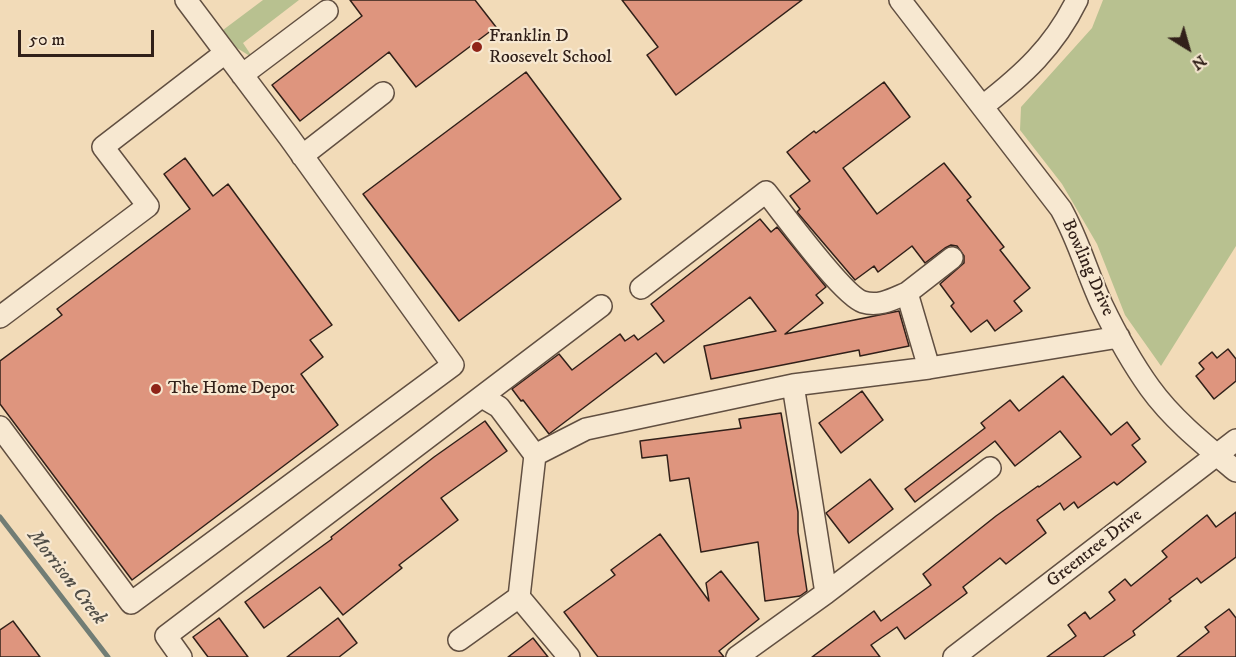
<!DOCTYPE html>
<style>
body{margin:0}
#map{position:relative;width:1236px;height:657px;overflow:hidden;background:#f2dbb8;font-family:"IM FELL DW Pica",serif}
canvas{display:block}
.north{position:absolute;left:1158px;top:18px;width:60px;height:60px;-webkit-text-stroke:4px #f7e8d1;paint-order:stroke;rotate:143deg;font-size:16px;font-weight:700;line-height:24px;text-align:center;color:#312019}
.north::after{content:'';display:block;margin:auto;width:21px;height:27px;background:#312019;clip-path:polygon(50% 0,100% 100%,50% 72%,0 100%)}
.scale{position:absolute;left:18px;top:30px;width:136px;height:27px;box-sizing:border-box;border:3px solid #312019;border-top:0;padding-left:8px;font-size:18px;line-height:21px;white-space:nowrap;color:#312019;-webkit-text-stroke:4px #f7e8d1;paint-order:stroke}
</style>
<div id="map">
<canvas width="1236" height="657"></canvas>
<div class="north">N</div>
<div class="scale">50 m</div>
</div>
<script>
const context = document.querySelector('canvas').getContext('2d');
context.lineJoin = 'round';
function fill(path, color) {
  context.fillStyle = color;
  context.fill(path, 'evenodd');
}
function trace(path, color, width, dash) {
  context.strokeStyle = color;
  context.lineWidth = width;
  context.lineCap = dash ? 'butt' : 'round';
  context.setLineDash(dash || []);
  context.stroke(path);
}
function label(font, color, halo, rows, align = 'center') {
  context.font = font + ' "IM FELL DW Pica",serif';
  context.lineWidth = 4.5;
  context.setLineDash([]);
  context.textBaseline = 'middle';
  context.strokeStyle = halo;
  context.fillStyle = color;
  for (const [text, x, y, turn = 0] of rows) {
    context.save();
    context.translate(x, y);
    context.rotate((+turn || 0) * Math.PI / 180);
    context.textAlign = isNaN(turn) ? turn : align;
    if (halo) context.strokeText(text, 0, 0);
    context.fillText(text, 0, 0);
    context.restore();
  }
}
const green = new Path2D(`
 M263 0H299L243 43 253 58 237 48 223 30Z
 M1103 0H1236V246L1161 366 1125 315 1097 244 1062 184 1020 130 1021 107 1092 28Z`);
const stream = new Path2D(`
 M0 517 108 657`);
const building = new Path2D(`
 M350 0H475L496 27 416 87 389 52 300 121 272 85 362 16Z
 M622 0H802L676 95 647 55 658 47Z
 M526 72 621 199 459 321 363 194Z
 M884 82 910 117 843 168 877 214 944 163 971 197 967 200 1004 247 1000 250 1030 288 1014 301 1022 311 995 331 987 320 971 332 951 306 954 303 940 284 964 263V256L957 246 951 245 945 248 925 263 912 246 878 272 874 266 855 280 797 212 800 209 790 196 810 181 787 152 814 131 816 133Z
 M185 158 213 196 228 184 332 325 310 340 323 357 301 374 338 425 132 580 0 404V361L62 315 57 309 190 209 164 174Z
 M760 219 771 232 777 227 826 287 816 295 823 303 785 334 899 311 909 346 860 356 859 350 711 379 704 346 776 331 750 297 664 363 656 353 549 434 523 400 521 401 512 389 559 354 572 370 620 334 625 341 634 335 638 340 664 321 651 304Z
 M1228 349 1236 359V381L1214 399 1196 376 1204 369 1199 363 1212 352 1217 358Z
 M1063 376 1111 435 1127 422 1140 439 1132 445 1146 462 1117 485 1114 482 1078 508 1074 502 1064 510 1060 503 1037 520 1046 533 1006 564 1000 558 963 587 967 593 905 639 897 627 871 645 880 657H812L874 611 881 621 931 585 923 574 996 516 1038 486 1039 487 1081 457 1060 431 1015 466 995 441 915 502 905 489 985 428 981 423 1010 400 1019 411Z
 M862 391 883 420 841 453 819 423Z
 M781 413 798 512V532L807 591 800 596 765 601 758 542 701 552 689 478 670 481 667 455 642 458 640 441 741 428 739 419Z
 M485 421 507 451 441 498 458 520 399 565 402 568 343 615 320 587 264 628 245 602 332 539 331 537 434 457Z
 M870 479 893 509 849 543 826 513Z
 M1236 512V557L1201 583 1197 578 1169 599 1171 601 1133 631 1135 635 1103 657H1047L1076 636 1068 625 1085 612 1090 619 1115 600 1109 592 1125 579 1131 586 1167 557 1162 551 1207 515 1216 527Z
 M660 534 709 601 706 583 721 571 759 619 719 651 724 657H598L564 612 615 575 611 570Z
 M1229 609 1236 618V657H1177L1209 632 1205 627Z
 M219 618 248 657H208L193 637Z
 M338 618 357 643 339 657H287Z
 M13 621 40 657H0V630Z
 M533 638 548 657H508Z`);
const minor = new Path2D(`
 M900 0 1061 209C1079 241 1087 273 1102 305 1116 334 1132 363 1150 388 1173 420 1206 446 1236 471
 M242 75 327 11
 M983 106C1023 75 1054 47 1077 0
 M302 156 383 93
 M641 288 766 192C783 213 843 296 863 302 879 307 893 299 907 293L929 368
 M907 293 952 258
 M0 317 148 206 103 147 225 53
 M793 385 826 593
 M482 397 499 407 535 455 519 597 569 657
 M0 427 131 603 453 365 289 137 186 0
 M535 455 586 429 793 385 929 368 1119 337
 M459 640 519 597
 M181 657 166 636 601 306
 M737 657 826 593 990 468
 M954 657 1236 440`);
const markers = [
 [477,47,6,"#8f2418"],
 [156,389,6,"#8f2418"]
];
const poiNames = [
 ["Franklin D",489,37],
 ["Roosevelt School",489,58],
 ["The Home Depot",168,389]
];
const streetNames = [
 ["Bowling Drive",1087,268,66],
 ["Greentree Drive",1095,549,-38]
];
const waterNames = [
 ["Morrison Creek",66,578,52]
];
fill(green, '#b8c190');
trace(stream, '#717d75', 5);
fill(building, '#de957e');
trace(building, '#312019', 1.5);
trace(minor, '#614f41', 24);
trace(minor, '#f7e8d1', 21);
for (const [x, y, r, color] of markers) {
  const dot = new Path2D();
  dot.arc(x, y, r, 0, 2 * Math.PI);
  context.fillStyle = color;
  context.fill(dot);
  trace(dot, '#f7e8d1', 2);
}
label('18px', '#312019', '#f7e8d1', poiNames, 'left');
label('18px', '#312019', '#f7e8d1', streetNames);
label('italic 20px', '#514e47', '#f7e8d1', waterNames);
</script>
